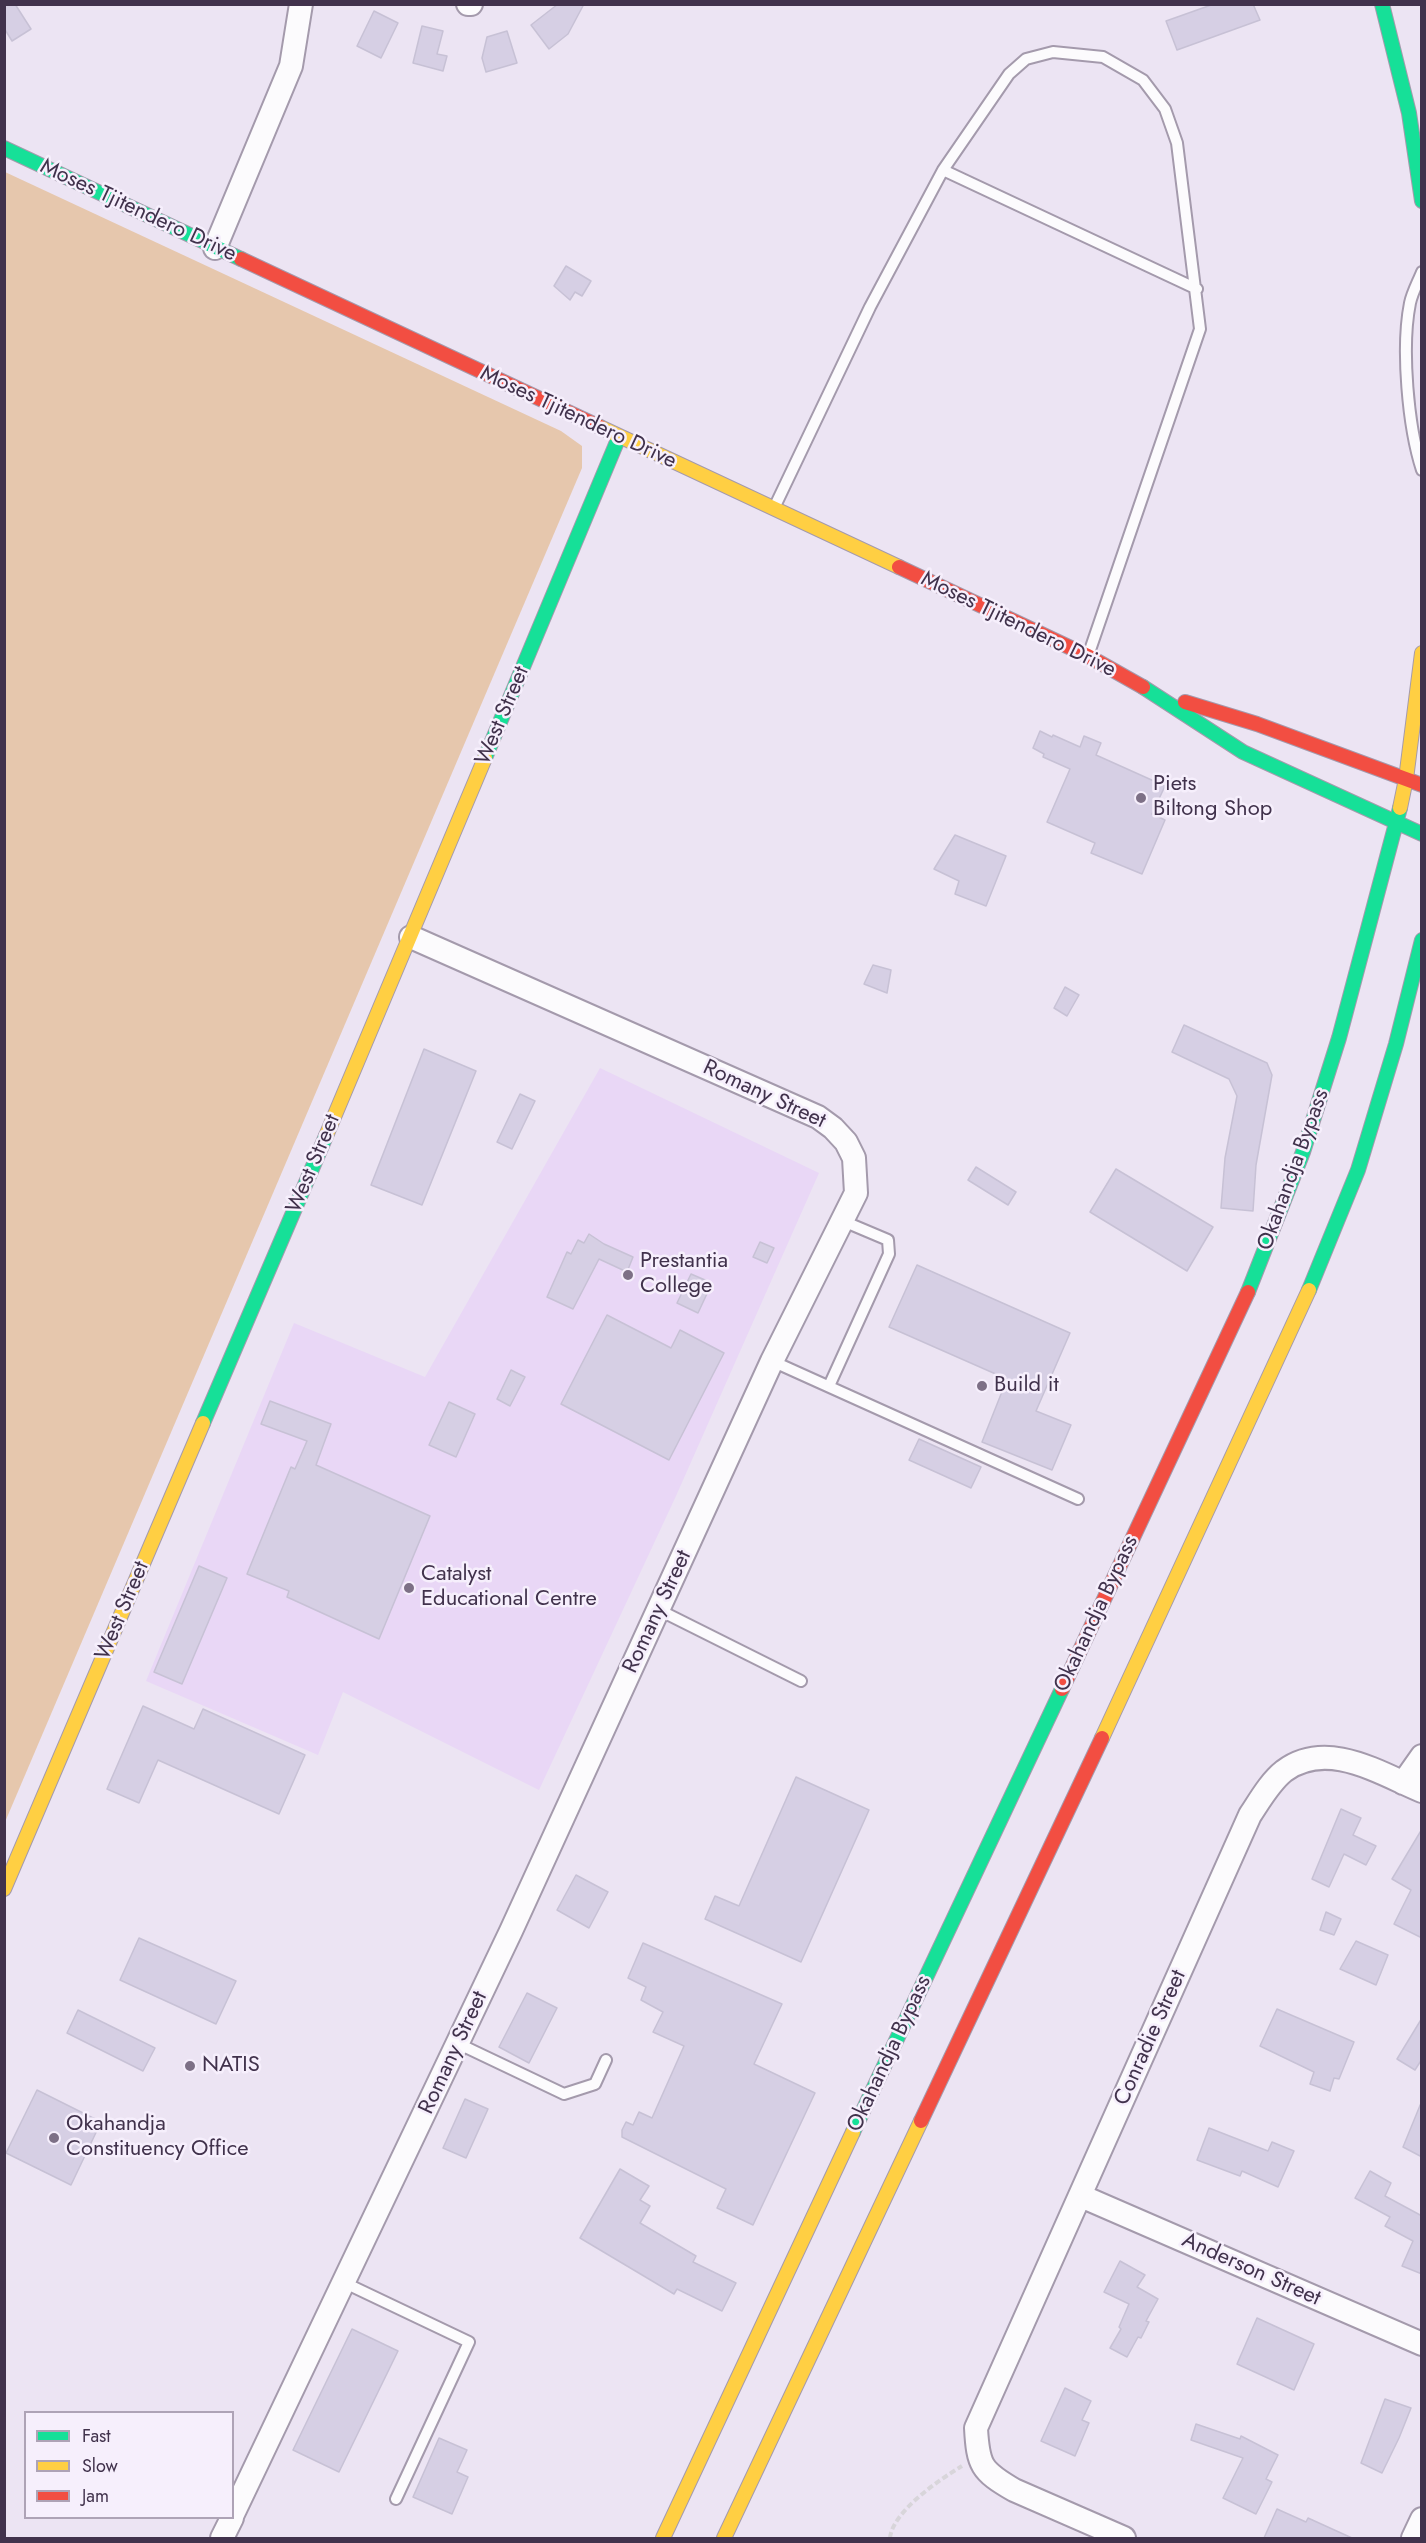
<!DOCTYPE html>
<style>
body{margin:0}
#map{position:relative;width:1426px;height:2543px;overflow:hidden;background:#ece4f3;font-family:Jost,sans-serif}
canvas{display:block}
.frame{position:absolute;inset:0;border:6px solid #41324c;pointer-events:none}
.legend{position:absolute;left:24px;top:2411px;width:210px;height:108px;box-sizing:border-box;background:#f6effc;border:2px solid #aea3b6;margin:0;padding:8px 10px;list-style:none;font-size:18px;color:#41324c}
.legend li{display:flex;align-items:center;gap:12px;height:30px}
.legend b{width:30px;border:2px solid #aea3b6}
</style>
<div id="map">
<canvas width="1426" height="2543"></canvas>
<div class="frame"></div>
<ul class="legend">
<li><b style="height:8px;background:#16e098"></b>Fast</li>
<li><b style="height:8px;background:#ffcf43"></b>Slow</li>
<li><b style="height:8px;background:#f24e42"></b>Jam</li>
</ul>
</div>
<script>
const context = document.querySelector('canvas').getContext('2d');
context.lineJoin = 'round';
function fill(path, color) {
  context.fillStyle = color;
  context.fill(path, 'evenodd');
}
function trace(path, color, width, dash) {
  context.strokeStyle = color;
  context.lineWidth = width;
  context.lineCap = dash ? 'butt' : 'round';
  context.setLineDash(dash || []);
  context.stroke(path);
}
function label(font, color, halo, rows, align = 'center') {
  context.font = font + ' Jost,sans-serif';
  context.lineWidth = 5;
  context.setLineDash([]);
  context.textBaseline = 'middle';
  context.strokeStyle = halo;
  context.fillStyle = color;
  for (const [text, x, y, turn = 0] of rows) {
    context.save();
    context.translate(x, y);
    context.rotate((+turn || 0) * Math.PI / 180);
    context.textAlign = isNaN(turn) ? turn : align;
    if (halo) context.strokeText(text, 0, 0);
    context.fillText(text, 0, 0);
    context.restore();
  }
}
const built = new Path2D(`
 M600 1068 819 1173 676 1496 539 1790 343 1692 318 1755 146 1681 294 1323 425 1377Z`);
const green = new Path2D(`
 M5 172 561 431 582 446V468L5 1822Z`);
const building = new Path2D(`
 M4 4H15L31 29 12 41 4 28Z
 M558 4H584L568 34 549 49 531 25Z
 M1214 4H1253L1260 20 1177 50 1166 21Z
 M374 11 398 23 381 58 357 46Z
 M422 26 443 31 437 54 447 56 443 71 413 63Z
 M507 31 517 63 486 72 482 58 487 37Z
 M566 266 591 281 582 296 575 292 570 300 554 286Z
 M1040 731 1052 737 1053 735 1080 747 1084 736 1101 743 1096 755 1165 786 1152 814 1165 820 1142 874 1091 853 1095 843 1047 822 1070 769 1043 757 1044 754 1033 748Z
 M955 835 1006 856 986 906 955 894 959 881 934 869Z
 M873 965 891 970 887 993 864 984Z
 M1065 987 1079 995 1067 1016 1054 1008Z
 M1184 1025 1267 1063 1272 1075 1256 1165 1253 1211 1221 1208 1225 1158 1237 1096 1229 1079 1172 1052Z
 M424 1049 476 1071 422 1205 371 1185Z
 M520 1094 535 1101 512 1149 497 1142Z
 M976 1167 1016 1192 1008 1205 968 1180Z
 M1116 1169 1213 1227 1187 1271 1090 1212Z
 M589 1234 604 1244 633 1257 627 1272 599 1259 573 1309 547 1297 567 1252 571 1254 578 1240 584 1243Z
 M760 1242 774 1248 767 1263 753 1257Z
 M917 1265 1070 1333 1036 1411 1071 1425 1052 1470 982 1442 1007 1379 889 1327Z
 M691 1274 712 1283 698 1313 677 1303Z
 M607 1315 671 1348 680 1330 724 1353 669 1460 561 1404Z
 M511 1370 525 1377 510 1406 497 1399Z
 M270 1401 331 1424 316 1465 430 1516 379 1639 287 1597 289 1591 247 1574 291 1467 295 1469 307 1441 261 1424Z
 M449 1402 475 1414 456 1457 429 1445Z
 M919 1439 981 1467 971 1488 909 1460Z
 M199 1566 227 1578 182 1684 154 1672Z
 M143 1706 194 1729 203 1709 305 1755 279 1814 158 1760 139 1803 107 1789Z
 M796 1777 869 1810 801 1962 705 1919 715 1896 739 1906Z
 M1341 1809 1361 1818 1353 1835 1376 1846 1366 1865 1344 1854 1329 1887 1312 1879Z
 M1422 1829V1938L1394 1924 1411 1890 1392 1879Z
 M576 1875 608 1892 589 1928 557 1910Z
 M1326 1912 1341 1919 1334 1935 1320 1930Z
 M139 1938 236 1981 216 2024 120 1980Z
 M1356 1941 1388 1955 1376 1985 1340 1969Z
 M643 1943 782 2004 754 2064 815 2093 753 2225 717 2208 726 2189 622 2137V2130L626 2122 633 2125 639 2112 652 2118 684 2046 653 2032 663 2012 641 2000 646 1987 628 1978Z
 M527 1993 557 2008 529 2063 499 2047Z
 M1277 2009 1354 2042 1339 2079 1334 2078 1330 2091 1310 2084 1314 2072 1260 2046Z
 M78 2010 155 2048 143 2071 67 2033Z
 M1422 2018V2059L1415 2070 1397 2059Z
 M37 2090 101 2122 71 2185 6 2153Z
 M465 2099 488 2109 466 2158 443 2148Z
 M1421 2103H1422V2157L1403 2147Z
 M1209 2128 1268 2151 1272 2142 1294 2151 1278 2187 1242 2171 1240 2176 1197 2160Z
 M620 2169 649 2186 640 2200 650 2206 640 2223 696 2256 693 2262 736 2283 722 2311 677 2289 674 2294 580 2238Z
 M1370 2171 1391 2183 1385 2196 1422 2216V2274L1402 2266 1413 2241 1385 2226 1390 2217 1355 2198Z
 M1120 2261 1145 2275 1137 2287 1158 2299 1146 2321 1149 2322 1141 2338 1138 2337 1127 2357 1110 2348 1121 2329 1119 2327 1129 2304 1104 2292Z
 M1257 2318 1314 2344 1294 2390 1237 2364Z
 M352 2329 398 2351 339 2472 293 2450Z
 M1065 2388 1091 2401 1082 2420 1089 2423 1075 2456 1041 2441Z
 M1385 2399 1411 2408 1399 2438 1382 2473 1361 2463Z
 M1196 2424 1240 2439 1241 2436 1278 2455 1266 2479 1272 2482 1256 2514 1223 2498 1243 2458 1191 2440Z
 M439 2438 467 2450 457 2472 468 2477 452 2514 413 2497Z
 M1277 2509 1306 2522 1308 2518 1352 2538H1264Z`);
const path = new Path2D(`
 M890 2538C893 2511 939 2480 962 2466`);
const lane = new Path2D(`
 M943 170 1197 289
 M1422 272C1418 282 1412 293 1410 303 1401 348 1408 427 1422 470
 M775 506 870 307 943 170 1009 74 1026 59 1053 52 1103 57 1143 80 1165 109 1177 143 1200 329 1089 653
 M772 1361 1078 1499
 M829 1386 889 1254 888 1240 843 1221
 M659 1610 801 1681
 M459 2044 564 2094 595 2084 606 2060
 M345 2283 469 2342 396 2499`);
const street = new Path2D(`
 M468 4H471
 M215 248 291 66 301 4
 M1403 1783 1422 1756
 M1081 2196 1422 2344
 M232 2516 511 1931 772 1361 856 1193 854 1158 846 1142 833 1128 818 1117 411 937
 M222 2538 232 2518
 M1124 2538 1014 2490C981 2471 978 2465 976 2428L1250 1815C1260 1800 1270 1782 1284 1771 1327 1739 1379 1773 1422 1791
 M1413 2538 1422 2519`);
const fast = new Path2D(`
 M1382 4 1409 113 1422 201
 M4 148 241 259
 M1143 687 1243 752 1422 834
 M485 758 619 437
 M1309 1290 1358 1170 1396 1044 1422 940
 M1248 1292 1303 1152 1339 1038 1400 808
 M203 1423 326 1136
 M853 2132 1062 1689`);
const slow = new Path2D(`
 M600 427 899 567
 M1400 808 1406 779 1422 653
 M326 1136 485 758
 M1102 1738 1309 1290
 M4 1889 203 1423
 M663 2538 853 2132
 M724 2538 921 2121`);
const jam = new Path2D(`
 M241 259 600 427
 M899 567 1088 656 1143 687
 M1185 702 1257 724 1422 785
 M1062 1689 1248 1292
 M921 2121 1102 1738`);
const markers = [
 [1141,798,6,"#7d7086"],
 [628,1275,6,"#7d7086"],
 [982,1386,6,"#7d7086"],
 [409,1588,6,"#7d7086"],
 [190,2066,6,"#7d7086"],
 [54,2138,6,"#7d7086"]
];
const streetNames = [
 ["Moses Tjitendero Drive",138,211,25],
 ["Moses Tjitendero Drive",578,418,25],
 ["Moses Tjitendero Drive",1018,625,26],
 ["West Street",503,716,-67],
 ["Romany Street",764,1095,25],
 ["West Street",314,1164,-67],
 ["Okahandja Bypass",1294,1170,-70],
 ["West Street",123,1611,-67],
 ["Romany Street",658,1612,-65],
 ["Okahandja Bypass",1097,1614,-65],
 ["Conradie Street",1151,2038,-66],
 ["Romany Street",454,2053,-65],
 ["Okahandja Bypass",890,2054,-65],
 ["Anderson Street",1251,2270,24]
];
const poiNames = [
 ["Piets",1153,785],
 ["Biltong Shop",1153,810],
 ["Prestantia",640,1262],
 ["College",640,1287],
 ["Build it",994,1386],
 ["Catalyst",421,1575],
 ["Educational Centre",421,1600],
 ["NATIS",202,2066],
 ["Okahandja",66,2125],
 ["Constituency Office",66,2150]
];
fill(built, '#e9d7f6');
fill(green, '#e6c7ad');
fill(building, '#d6cfe4');
trace(building, '#c7c1d5', 1.5);
trace(lane, '#a49aac', 14);
trace(street, '#a49aac', 26);
trace(fast, '#a49aac', 16);
trace(slow, '#a49aac', 16);
trace(jam, '#a49aac', 16);
trace(path, '#d8d5da', 4, [6, 3]);
trace(lane, '#fcfbfd', 10);
trace(street, '#fcfbfd', 22);
trace(fast, '#16e098', 14);
trace(slow, '#ffcf43', 14);
trace(jam, '#f24e42', 14);
for (const [x, y, r, color] of markers) {
  const dot = new Path2D();
  dot.arc(x, y, r, 0, 2 * Math.PI);
  context.fillStyle = color;
  context.fill(dot);
  trace(dot, '#f6effc', 2);
}
label('22px', '#41324c', '#f6effc', streetNames);
label('22px', '#41324c', '#f6effc', poiNames, 'left');
</script>
